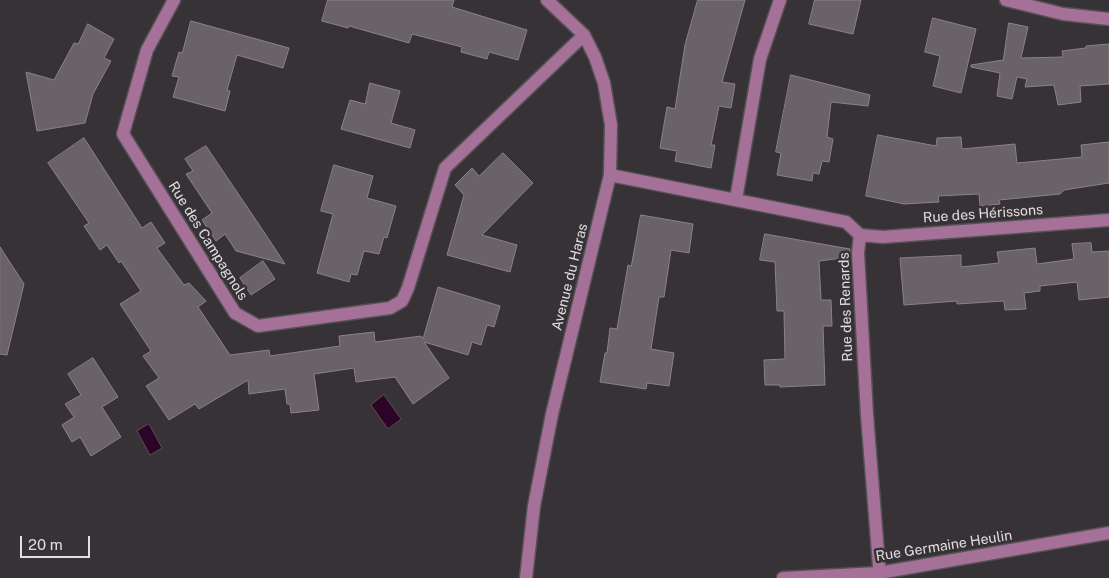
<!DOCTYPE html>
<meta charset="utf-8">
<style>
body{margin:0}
#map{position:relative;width:1109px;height:578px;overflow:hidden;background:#373236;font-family:"Public Sans",sans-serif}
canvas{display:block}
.scale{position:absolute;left:20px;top:536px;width:70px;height:22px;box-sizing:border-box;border:2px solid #e1dde0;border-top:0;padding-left:6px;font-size:15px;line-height:18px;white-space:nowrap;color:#e1dde0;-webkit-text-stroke:4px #373236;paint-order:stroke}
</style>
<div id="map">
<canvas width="1109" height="578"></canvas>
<div class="scale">20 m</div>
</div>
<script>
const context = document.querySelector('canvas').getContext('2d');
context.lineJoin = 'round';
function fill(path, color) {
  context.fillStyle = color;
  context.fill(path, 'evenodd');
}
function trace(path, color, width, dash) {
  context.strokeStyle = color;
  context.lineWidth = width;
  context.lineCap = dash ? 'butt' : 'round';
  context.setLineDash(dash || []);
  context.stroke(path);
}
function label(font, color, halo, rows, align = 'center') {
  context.font = font + ' "Public Sans",sans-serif';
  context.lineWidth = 5;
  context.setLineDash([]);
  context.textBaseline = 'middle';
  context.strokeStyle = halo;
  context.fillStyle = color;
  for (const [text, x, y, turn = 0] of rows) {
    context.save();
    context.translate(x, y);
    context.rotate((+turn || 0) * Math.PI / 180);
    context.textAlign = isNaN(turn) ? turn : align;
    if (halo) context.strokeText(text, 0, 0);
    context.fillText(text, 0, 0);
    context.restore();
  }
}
const water = new Path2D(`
 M384 395 401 419 388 429 371 405Z
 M149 424 162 448 150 455 137 431Z`);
const building = new Path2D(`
 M328 0H454L452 7 527 30 518 60 489 52 487 59 461 52 462 47 412 34 409 43 349 26 348 28 322 21Z
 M698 0H745L722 82 735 84 731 108 719 106 711 145H715L711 168 675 161 677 151 660 148 667 107 675 109 685 45Z
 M815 0H861L853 34 809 24Z
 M933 18 976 29 961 93 933 86 940 56 925 52Z
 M191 21 289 48 283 68 237 55 227 90 230 91 225 111 173 97 179 77 172 76 179 52 182 53Z
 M1009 23 1028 27 1021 58 1063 57 1062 51 1086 48V46L1109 44V84L1080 86 1081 102 1058 105 1054 85 1025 87 1027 79 1017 77 1012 99 997 96 1000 73 971 67V65L1003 60Z
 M88 24 114 39 104 58 111 61 93 94 85 123 37 131 26 72 54 80 74 43 78 44Z
 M791 75 870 95 868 106 831 102 827 137 833 139 829 162 822 161 819 174 813 173 812 181 777 175 781 153 776 152Z
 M370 83 400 91 391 123 415 130 410 148 341 129 350 100 365 104Z
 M878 135 936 146 937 138 961 137 962 149 1015 144 1017 163 1082 157 1081 145 1109 142V183L1064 190 1060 194 999 200 1000 204 980 206 979 194 938 196 939 202 904 204 866 196Z
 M84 138 142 228 151 222 165 243 157 248 184 285 189 283 206 301 198 307 230 355 269 350 270 356 340 346 339 336 374 332 375 342 421 336 423 339 438 287 500 306 494 327 487 325 481 345 472 342 468 355 424 342 449 378 413 404 395 377 356 382 354 368 314 374 319 410 291 413 290 404H287L285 389 249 394 248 380 199 409 195 404 169 420 146 386 159 378 143 356 151 351 120 304 141 291 121 261 119 263 107 245 100 250 84 226 89 223 48 163Z
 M206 146 266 235 285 264 236 251 225 234 216 241 202 220 212 213 186 174 193 171 185 159Z
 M503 153 533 183 482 235 517 245 510 272 447 255 464 195 455 185 472 168 479 176Z
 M334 165 373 176 367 198 396 206 387 238 384 237 379 254 364 251 357 275 351 274 349 282 317 273 333 214 321 211Z
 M641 215 693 224 689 253 671 250 664 297H659L651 349 674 353 669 386 647 383 646 389 600 382 605 353H607L610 328 617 329 628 265 631 266Z
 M765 234 850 249V257L819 261 821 300H831L832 326H823L825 385 780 387V385H765L764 360 785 359 784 311H777L775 262 760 260Z
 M1091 243 1092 252 1109 251V297L1079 300 1077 282 1040 286V291L1024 293 1026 309 1005 310 1004 301 957 304V301L904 305 900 258 961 255V267L999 263 997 252 1035 248 1037 264 1074 259 1072 244Z
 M0 247 24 284 7 355 0 354Z
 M263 261 275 279 251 295 240 278Z
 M93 358 118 397 102 407 121 437 91 456 80 437 72 442 62 425 74 417 65 404 81 395 68 374Z`);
const minor = new Path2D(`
 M174 0 147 50 123 134 235 313 258 326 390 308 402 301 408 288 445 168 584 35
 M1006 0 1063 14 1109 19
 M610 175 846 222 860 235 858 253 867 415 880 578
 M736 199 760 59 780 0
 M860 235 883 237 1109 220
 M526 578 534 506 552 414 610 175 611 125 604 83 595 57 584 35 547 0
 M783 578 879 573 1109 533`);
const streetNames = [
 ["Rue des Hérissons",983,214,-4],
 ["Rue des Campagnols",208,241,58],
 ["Avenue du Haras",570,277,-76],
 ["Rue des Renards",846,307,-92],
 ["Rue Germaine Heulin",944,546,-9]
];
fill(water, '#2b0525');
trace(water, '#62465d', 1);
fill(building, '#696367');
trace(building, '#898387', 1);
trace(minor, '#565155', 15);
trace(minor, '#a57199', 12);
label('14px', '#e1dde0', '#373236', streetNames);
</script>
